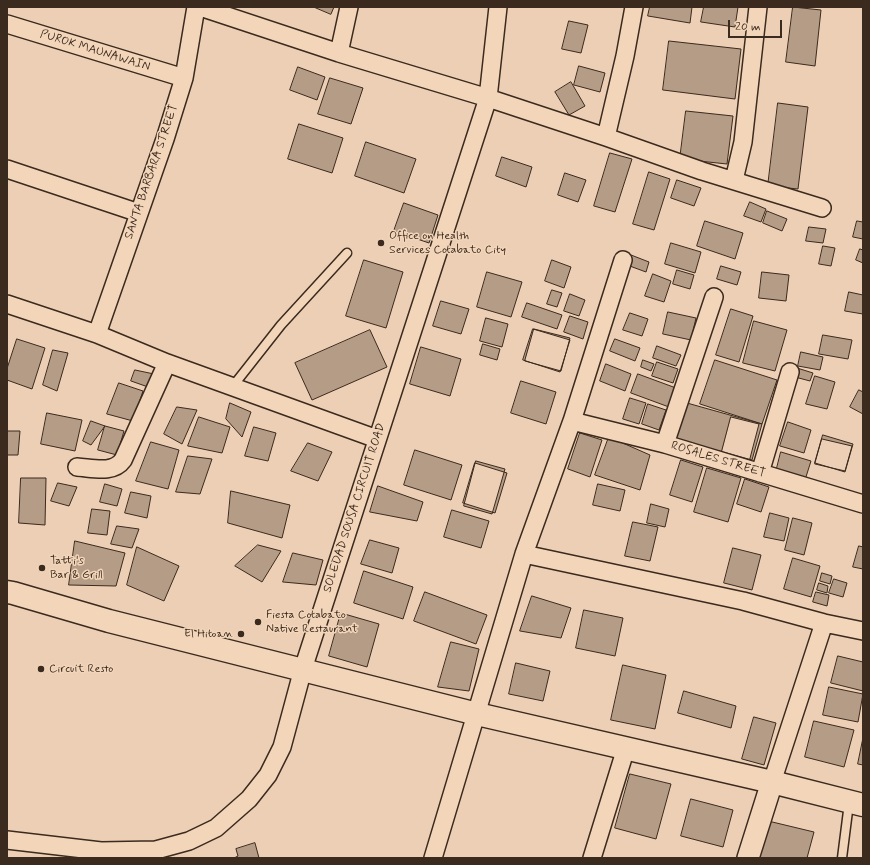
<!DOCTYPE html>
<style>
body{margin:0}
#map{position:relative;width:870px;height:865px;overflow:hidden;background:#eccfb4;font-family:Mynerve,sans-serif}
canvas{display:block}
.frame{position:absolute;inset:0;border:8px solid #3b2a1e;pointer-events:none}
.scale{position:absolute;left:728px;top:20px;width:54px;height:18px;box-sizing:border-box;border:2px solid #3b2a1e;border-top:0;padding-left:5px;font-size:12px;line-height:14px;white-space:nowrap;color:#3b2a1e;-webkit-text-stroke:3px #f3d6ba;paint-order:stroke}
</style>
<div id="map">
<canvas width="870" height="865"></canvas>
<div class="frame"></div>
<div class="scale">20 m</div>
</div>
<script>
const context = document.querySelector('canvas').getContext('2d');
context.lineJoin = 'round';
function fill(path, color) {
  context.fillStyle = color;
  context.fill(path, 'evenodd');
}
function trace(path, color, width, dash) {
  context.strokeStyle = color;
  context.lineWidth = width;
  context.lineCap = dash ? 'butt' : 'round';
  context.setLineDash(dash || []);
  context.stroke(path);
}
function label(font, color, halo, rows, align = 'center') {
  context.font = font + ' Mynerve,sans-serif';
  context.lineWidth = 3;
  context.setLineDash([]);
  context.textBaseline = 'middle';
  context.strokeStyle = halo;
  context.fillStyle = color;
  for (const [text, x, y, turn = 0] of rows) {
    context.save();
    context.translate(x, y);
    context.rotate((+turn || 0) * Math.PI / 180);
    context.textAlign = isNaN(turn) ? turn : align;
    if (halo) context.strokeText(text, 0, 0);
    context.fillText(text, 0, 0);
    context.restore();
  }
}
const building = new Path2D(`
 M314 7H334L331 14Z
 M650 7H692L690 23 648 16Z
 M704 7H738L735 27 701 22Z
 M793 7 821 10 815 66 786 62Z
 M569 21 588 25 581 53 562 49Z
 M669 41 741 49 735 99 663 90Z
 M579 66 605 73 600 92 574 85Z
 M298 67 325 77 317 100 290 90Z
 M330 78 363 88 351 124 318 114Z
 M571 82 585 106 569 115 555 92Z
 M778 103 808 107 798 189 768 186Z
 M686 111 733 116 727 164 680 159Z
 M299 124 343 138 332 173 288 159Z
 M366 142 416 159 404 193 355 176Z
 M610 153 632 159 615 212 594 206Z
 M502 157 532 167 526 187 496 176Z
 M649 172 670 179 654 230 633 224Z
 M565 173 586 180 578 202 558 195Z
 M677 180 701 188 694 206 671 198Z
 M750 202 766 209 761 222 744 216Z
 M404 203 438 215 429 243 394 231Z
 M767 211 787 219 782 231 763 223Z
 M705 221 743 233 735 259 697 246Z
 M857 221 863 222V239L853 237Z
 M809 227 826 229 823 243 806 241Z
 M671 243 701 252 695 273 665 264Z
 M823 246 835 248 831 266 819 264Z
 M860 249 863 250V263L856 260Z
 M631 255 649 262 646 272 627 265Z
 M364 260 403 272 386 328 346 316Z
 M552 260 571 267 564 288 545 281Z
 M721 266 741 272 737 285 717 279Z
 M677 270 694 275 690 289 673 284Z
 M487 272 522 282 511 317 477 307Z
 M762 272 789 275 786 301 759 298Z
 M653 274 671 281 664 302 645 296Z
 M552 290 562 293 557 307 547 304Z
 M849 292 863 295V314L845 311Z
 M570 294 585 300 579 316 564 311Z
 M441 301 469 309 461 334 433 326Z
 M527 303 562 315 557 329 522 317Z
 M731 309 753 316 739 362 716 355Z
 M668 312 696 318 691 340 663 334Z
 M630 313 648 319 642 336 623 330Z
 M570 316 588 322 583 339 564 332Z
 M486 318 508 324 502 347 480 341Z
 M754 321 787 330 775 371 743 363Z
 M533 329 570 340 560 372 523 360Z
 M534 329 570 338 561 371 525 361Z
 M370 330 387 367 312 400 295 363Z
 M823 335 852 340 848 359 819 354Z
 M17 339 45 348 32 389 7 380V369Z
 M615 339 640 348 635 361 610 351Z
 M483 344 500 349 497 360 480 355Z
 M657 346 681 355 676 366 653 358Z
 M421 347 461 359 450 396 410 384Z
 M53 350 68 353 57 391 43 385Z
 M801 352 823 357 820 370 798 366Z
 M643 360 654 364 651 371 641 367Z
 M715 360 777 380 762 424 700 404Z
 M657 362 678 369 673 383 652 376Z
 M606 364 631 374 625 391 600 381Z
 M797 368 813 373 810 381 795 377Z
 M135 370 154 374 151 388 131 381Z
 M638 374 676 388 669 407 631 393Z
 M815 376 835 382 827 409 806 404Z
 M521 381 556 392 546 424 511 413Z
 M119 383 143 391 133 421 107 414Z
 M859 390 863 392V414L850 407Z
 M630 398 646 403 639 424 623 419Z
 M230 403 251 412 242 437 226 419Z
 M687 403 762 424 752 460 676 439Z
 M648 404 666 410 659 430 642 424Z
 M177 407 197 410 182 444 164 434Z
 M47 413 82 420 75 451 41 444Z
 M199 417 230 427 222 453 188 446Z
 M731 417 759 424 749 462 721 455Z
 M91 421 105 426 91 445 83 441Z
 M788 422 811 430 804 453 780 446Z
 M105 426 124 431 117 455 98 450Z
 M254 427 276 433 268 461 245 456Z
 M7 431H20L18 455H7Z
 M580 433 602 440 590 477 568 469Z
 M823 435 853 444 845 472 815 463Z
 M609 437 650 455 640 490 595 475Z
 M822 439 852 446 845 471 815 464Z
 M151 442 179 450 168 489 136 481Z
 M308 443 332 452 318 481 291 471Z
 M415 450 462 465 451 500 404 485Z
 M781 452 811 461 805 480 776 472Z
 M188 456 212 459 200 494 176 492Z
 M681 460 703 467 692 502 670 495Z
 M476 461 505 469 492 514 464 506Z
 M475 463 507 473 495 513 463 503Z
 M707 468 741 478 728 522 694 512Z
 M21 478H46L45 525 19 523Z
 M745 479 769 487 761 512 737 504Z
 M58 483 77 487 69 506 51 501Z
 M105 484 122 489 117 506 100 502Z
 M598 484 625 490 620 511 593 505Z
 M378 486 423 502 417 521 370 512Z
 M231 491 290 505 282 538 228 523Z
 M131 492 151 496 147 518 125 513Z
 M651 504 669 509 665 527 647 523Z
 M92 509 110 511 107 535 88 533Z
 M452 510 489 521 481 548 444 537Z
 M770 513 789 518 784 541 764 537Z
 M793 518 812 523 804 555 785 550Z
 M633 522 658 527 650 561 625 556Z
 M117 526 139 529 132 548 111 544Z
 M370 540 399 548 392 573 361 564Z
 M75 541 125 553 116 586 69 585Z
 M258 545 281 551 262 582 235 566Z
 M859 546 863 547V569L853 567Z
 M137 547 179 566 164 601 127 585Z
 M733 548 761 555 752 590 724 583Z
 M293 553 323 560 316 585 283 582Z
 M793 558 820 566 811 597 784 589Z
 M364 571 413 587 403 619 354 603Z
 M822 573 832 576 830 584 820 581Z
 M834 579 847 583 843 597 829 593Z
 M819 583 828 586 827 593 817 590Z
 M425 592 487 615 476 644 414 621Z
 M816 592 829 595 827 606 813 602Z
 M532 596 571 608 561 638 520 631Z
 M584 610 623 618 615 656 576 648Z
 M341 613 379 624 367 667 329 656Z
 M451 642 479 649 469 691 438 687Z
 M838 656 863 662V691L831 683Z
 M516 663 550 671 543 701 509 694Z
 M623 665 666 675 655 729 611 720Z
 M829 687 863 694 858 722 823 715Z
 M684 691 736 706 731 728 678 713Z
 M754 717 776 723 764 765 742 759Z
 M814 721 854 730 844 767 805 757Z
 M863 738V765L858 764Z
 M630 774 671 784 656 839 615 828Z
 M691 799 733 810 723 847 681 836Z
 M764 820 814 832 807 858H755Z
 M255 843 259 858H234L238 856 236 849Z`);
const service = new Path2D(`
 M233 386 281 325 347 253
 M842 858 849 803`);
const minor = new Path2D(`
 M200 7 339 53 488 98 606 137 702 171 822 208
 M7 24 184 78
 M339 53 349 7
 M606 137 625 56 634 7
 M7 169 139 213
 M734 180 743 142 758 7
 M7 304 97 334 167 363 377 439
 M97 334 165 139 184 78 196 7
 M572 421 665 444 863 504
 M665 444 714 297
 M77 467C93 468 113 474 123 460L167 363
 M760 473 790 372
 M524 554 743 601 824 623 863 631
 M772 782 824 623
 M7 840 101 851 156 850 189 841 216 828 249 799 268 775 282 747 303 669 488 98 498 7
 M433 858 524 554 572 421 623 260
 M592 858 626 748`);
const tertiary = new Path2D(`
 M748 858 772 782`);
const secondary = new Path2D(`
 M7 592 13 593 109 621 477 714 772 782 863 805`);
const markers = [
 [381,243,4,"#3b2a1e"],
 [42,568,4,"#3b2a1e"],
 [258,622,4,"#3b2a1e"],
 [241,634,4,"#3b2a1e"],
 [41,669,4,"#3b2a1e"]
];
const streetNames = [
 ["PUROK MAUNAWAIN",95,51,17],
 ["SANTA BARBARA STREET",152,172,-71],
 ["ROSALES STREET",718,460,17],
 ["SOLEDAD SOUSA CIRCUIT ROAD",355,508,-72]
];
const poiNames = [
 ["Office on Health",389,236],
 ["Services Cotabato City",389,250],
 ["Tatti's",50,561],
 ["Bar & Grill",50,575],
 ["Fiesta Cotabato",266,615],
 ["Native Restaurant",266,629],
 ["El Hitoan",233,634,"right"],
 ["Circuit Resto",49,669]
];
fill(building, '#b49c86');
trace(building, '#3b2a1e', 1);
trace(service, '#3b2a1e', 11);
trace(minor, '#3b2a1e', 20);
trace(tertiary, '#3b2a1e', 24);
trace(secondary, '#3b2a1e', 25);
trace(service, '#f3d6ba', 8);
trace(minor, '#f3d6ba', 17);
trace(tertiary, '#f3d6ba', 21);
trace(secondary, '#f3d6ba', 22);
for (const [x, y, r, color] of markers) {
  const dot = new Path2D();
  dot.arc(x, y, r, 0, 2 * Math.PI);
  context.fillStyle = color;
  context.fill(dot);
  trace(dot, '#f3d6ba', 1.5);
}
label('12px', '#3b2a1e', '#f3d6ba', streetNames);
label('12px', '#3b2a1e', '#f3d6ba', poiNames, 'left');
</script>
